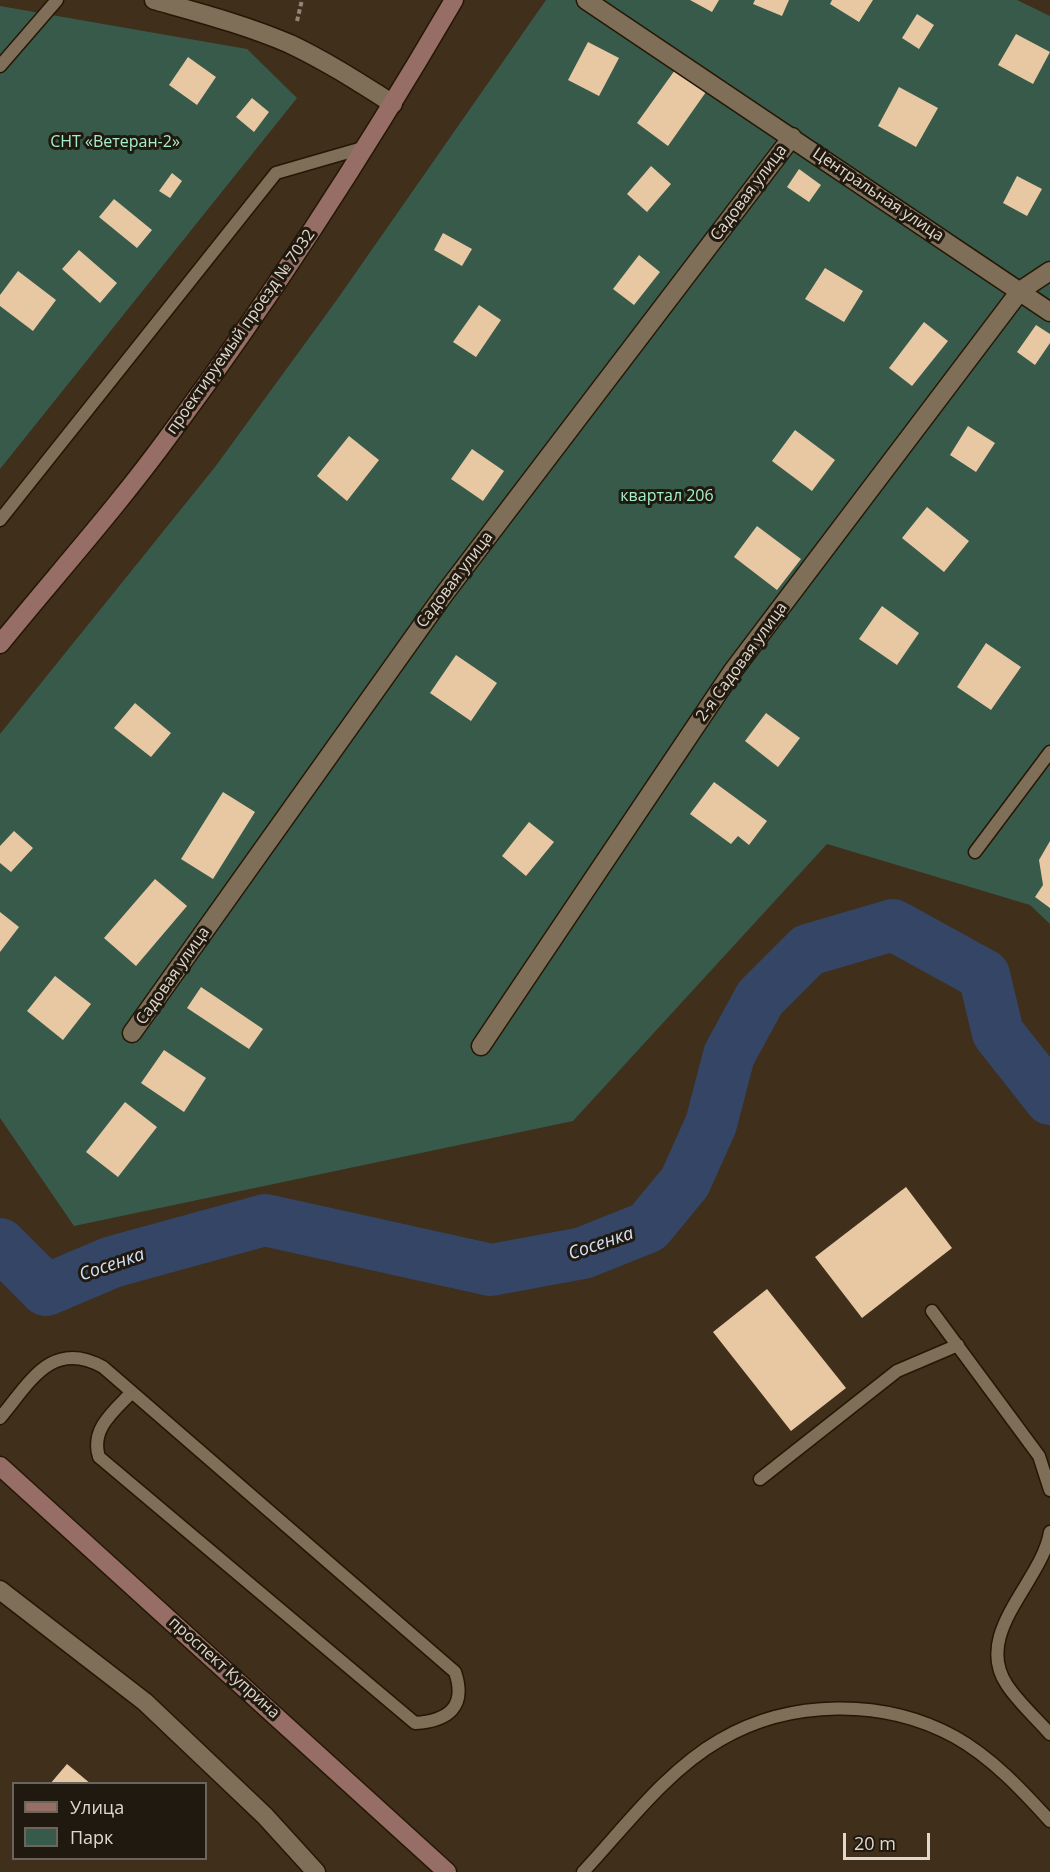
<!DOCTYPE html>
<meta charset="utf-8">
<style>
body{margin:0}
#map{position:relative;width:1050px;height:1872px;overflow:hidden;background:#3f2f1b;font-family:"Open Sans",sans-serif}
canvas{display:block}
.legend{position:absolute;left:12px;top:1782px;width:195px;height:78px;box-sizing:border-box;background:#201910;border:2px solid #6d655b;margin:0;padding:8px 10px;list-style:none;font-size:18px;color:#e1d7cb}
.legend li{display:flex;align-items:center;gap:12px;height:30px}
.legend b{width:30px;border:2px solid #6d655b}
.scale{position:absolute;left:843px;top:1833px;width:87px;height:27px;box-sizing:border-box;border:3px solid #e1d7cb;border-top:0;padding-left:8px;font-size:18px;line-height:21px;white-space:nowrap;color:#e1d7cb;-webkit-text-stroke:4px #201910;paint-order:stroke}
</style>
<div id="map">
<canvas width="1050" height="1872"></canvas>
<ul class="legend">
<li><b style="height:8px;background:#966e66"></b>Улица</li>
<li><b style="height:16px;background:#385a4b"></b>Парк</li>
</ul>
<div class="scale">20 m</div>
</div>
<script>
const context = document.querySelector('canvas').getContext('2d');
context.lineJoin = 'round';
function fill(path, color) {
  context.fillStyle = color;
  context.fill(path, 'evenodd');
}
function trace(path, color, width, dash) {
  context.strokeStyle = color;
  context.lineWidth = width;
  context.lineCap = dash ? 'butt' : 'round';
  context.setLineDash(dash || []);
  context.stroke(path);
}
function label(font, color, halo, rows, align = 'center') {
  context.font = font + ' "Open Sans",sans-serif';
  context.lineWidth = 6;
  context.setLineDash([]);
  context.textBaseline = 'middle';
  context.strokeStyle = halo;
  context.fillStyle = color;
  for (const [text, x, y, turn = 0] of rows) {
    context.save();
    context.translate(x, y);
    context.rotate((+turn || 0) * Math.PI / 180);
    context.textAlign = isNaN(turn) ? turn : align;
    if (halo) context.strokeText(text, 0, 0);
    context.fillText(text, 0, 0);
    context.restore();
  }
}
const green = new Path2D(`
 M546 0H1017L1050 16V924L1030 905 827 844 573 1121 74 1226 0 1118V734L215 467 336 301Z
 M0 6 247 49 297 98 0 469Z`);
const river = new Path2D(`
 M0 1244 46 1290 112 1262 265 1220 491 1270 583 1253 648 1227 685 1182 711 1124 729 1055 760 998 808 950 893 925 984 975 998 1033 1050 1099`);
const building = new Path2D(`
 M690 0H719L712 12Z
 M755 0H789L782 16 753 4Z
 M832 0H873L859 22 830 4Z
 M917 14 934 25 919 49 902 38Z
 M1016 34 1050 52 1033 84 998 65Z
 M588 42 619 58 599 96 568 80Z
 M188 57 216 77 197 105 169 85Z
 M675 70 706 92 668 146 637 123Z
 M899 87 938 108 916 147 878 126Z
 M252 98 269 112 254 132 236 117Z
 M651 166 671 184 647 212 627 194Z
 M799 169 821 185 809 202 787 187Z
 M172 173 182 181 170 198 159 191Z
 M1017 176 1042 189 1027 216 1003 203Z
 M114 199 152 230 137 248 99 217Z
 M443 233 472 249 462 266 434 250Z
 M79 250 117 283 100 303 62 269Z
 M639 255 660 272 634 305 613 289Z
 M825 268 863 291 844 322 805 299Z
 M18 271 56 300 33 331 0 306V295Z
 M479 305 501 320 476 357 453 342Z
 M924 322 948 341 912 386 889 368Z
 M1036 325 1050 334V343L1035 365 1017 352Z
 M968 426 995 443 976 472 950 455Z
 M795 430 835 460 812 491 772 461Z
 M349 436 379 460 347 501 317 476Z
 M472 449 504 471 483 501 451 479Z
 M927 507 969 541 944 572 902 538Z
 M757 526 801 559 777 590 734 557Z
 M882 606 919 633 897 665 859 639Z
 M986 643 1021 667 991 710 957 687Z
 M456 655 497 683 471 721 430 693Z
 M135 703 171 733 151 757 114 728Z
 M766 713 800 738 778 767 745 741Z
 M714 782 767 821 749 845 738 836 731 844 690 814Z
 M223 792 255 812 213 879 181 859Z
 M529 822 554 842 526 876 502 856Z
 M14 831 33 848 11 872 0 863V846Z
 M1050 841V908L1035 897 1043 885 1039 860Z
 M155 879 187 906 136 966 104 938Z
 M0 912 19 927 0 952Z
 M55 976 91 1004 63 1040 27 1011Z
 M201 987 263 1029 249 1049 187 1008Z
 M164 1050 206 1078 184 1112 141 1083Z
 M125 1102 157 1127 118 1177 86 1152Z
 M906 1187 952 1248 862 1318 815 1257Z
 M767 1289 846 1388 791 1431 713 1332Z
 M67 1764 91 1784H50Z`);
const path = new Path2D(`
 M297 21 302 0`);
const lane = new Path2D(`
 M0 66 57 0
 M0 520 276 173 366 147
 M975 852 1050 752
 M932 1311 1039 1456 1050 1490
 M0 1418C29 1384 51 1338 103 1367L455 1672C467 1707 448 1721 415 1723L99 1457C90 1429 114 1411 132 1392
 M760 1479 897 1371 958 1345
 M1050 1532C1042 1582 972 1633 1007 1685 1019 1703 1036 1718 1050 1734
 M583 1872C625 1827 666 1771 720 1740 790 1699 884 1698 955 1737 991 1757 1022 1790 1050 1821`);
const street = new Path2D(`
 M154 0C200 13 246 25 290 44 326 61 360 83 393 104
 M586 0 1050 312
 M132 1033 445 593 792 137
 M481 1046 732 672 1020 291 1050 271
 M0 1590 145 1702 265 1816 316 1872`);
const secondary = new Path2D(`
 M0 644C57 574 118 506 171 433 274 294 367 149 454 0
 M0 1466 447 1872`);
const parkNames = [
 ["СНТ «Ветеран-2»",115,142],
 ["квартал 206",667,496]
];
const streetNames = [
 ["Садовая улица",749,193,-53],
 ["Центральная улица",878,195,34],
 ["проектируемый проезд № 7032",241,332,-55],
 ["Садовая улица",455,580,-53],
 ["2-я Садовая улица",742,662,-54],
 ["Садовая улица",173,976,-55],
 ["проспект Куприна",224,1668,42]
];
const waterNames = [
 ["Сосенка",601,1244,-19],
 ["Сосенка",112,1265,-19]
];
fill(green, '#385a4b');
trace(river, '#344566', 52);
fill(building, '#e8c8a3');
trace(lane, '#251704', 15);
trace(street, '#251704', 21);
trace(secondary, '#251704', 21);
trace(path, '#938676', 4, [4.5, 3]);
trace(lane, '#7f6e58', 12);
trace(street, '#7f6e58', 18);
trace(secondary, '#966e66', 18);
label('16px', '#a2f0cd', '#201910', parkNames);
label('16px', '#e1d7cb', '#201910', streetNames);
label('italic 18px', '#d2e0f8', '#201910', waterNames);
</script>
